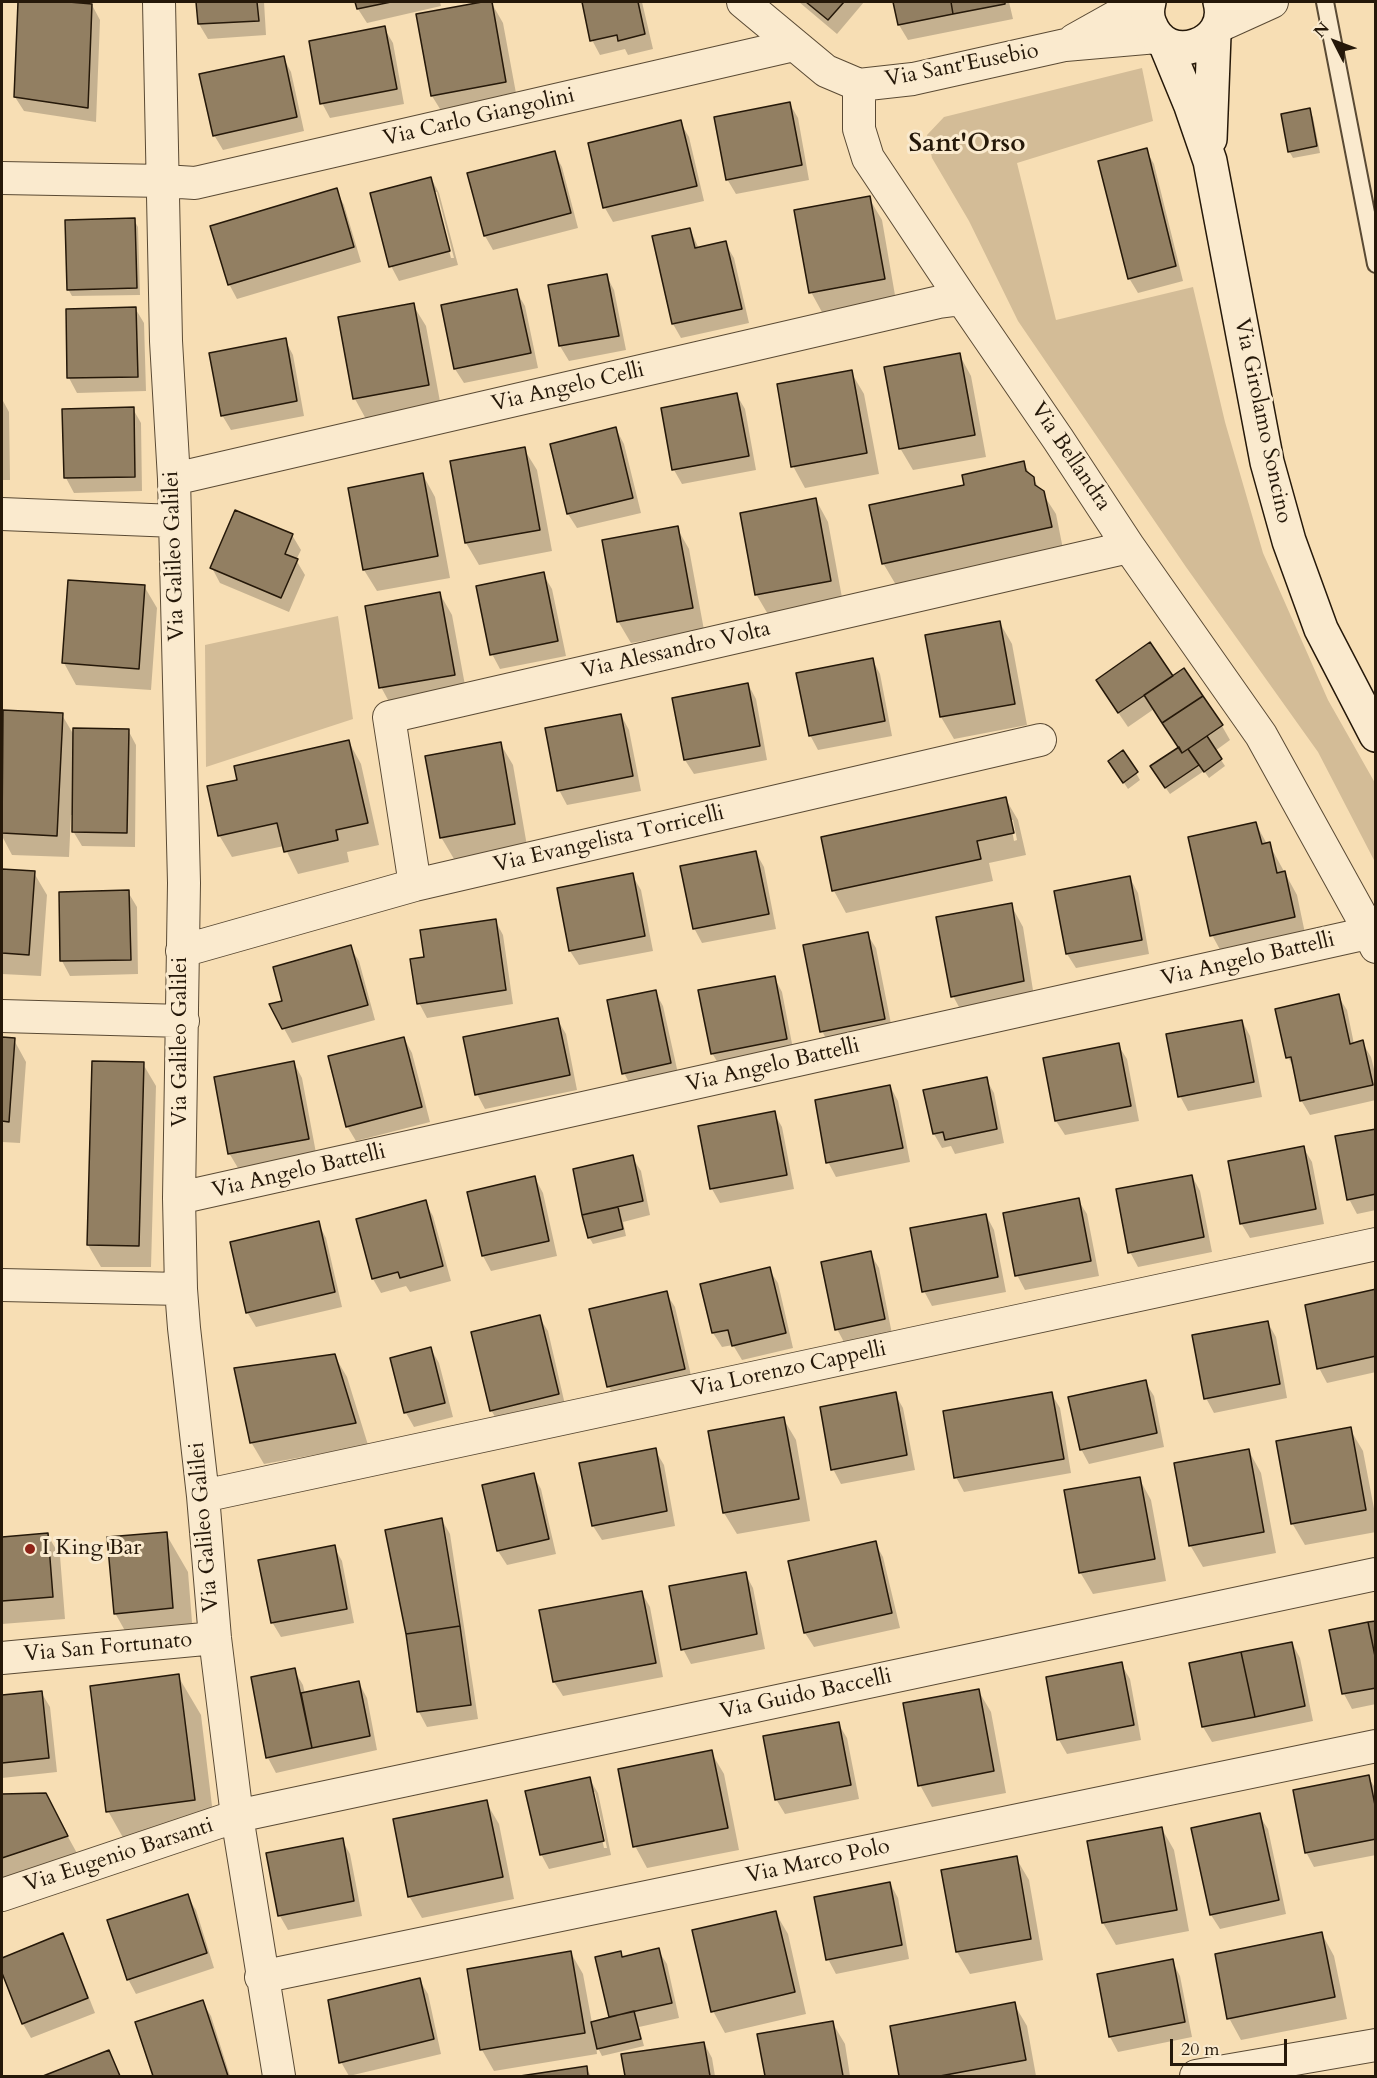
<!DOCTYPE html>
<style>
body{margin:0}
#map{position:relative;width:1377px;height:2078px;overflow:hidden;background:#f7deb4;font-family:Cardo,serif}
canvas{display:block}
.frame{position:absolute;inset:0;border:3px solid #251809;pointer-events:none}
.north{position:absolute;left:1305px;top:12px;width:60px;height:60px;-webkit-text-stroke:4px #faeace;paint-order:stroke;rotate:312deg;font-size:16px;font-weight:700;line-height:24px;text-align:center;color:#251809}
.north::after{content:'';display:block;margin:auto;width:21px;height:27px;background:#251809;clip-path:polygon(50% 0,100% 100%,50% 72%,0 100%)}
.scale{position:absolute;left:1170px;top:2039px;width:117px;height:27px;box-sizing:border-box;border:3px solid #251809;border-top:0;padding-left:8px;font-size:18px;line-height:21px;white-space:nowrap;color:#251809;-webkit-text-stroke:4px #faeace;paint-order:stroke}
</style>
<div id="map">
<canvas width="1377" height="2078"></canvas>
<div class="frame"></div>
<div class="north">N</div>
<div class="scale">20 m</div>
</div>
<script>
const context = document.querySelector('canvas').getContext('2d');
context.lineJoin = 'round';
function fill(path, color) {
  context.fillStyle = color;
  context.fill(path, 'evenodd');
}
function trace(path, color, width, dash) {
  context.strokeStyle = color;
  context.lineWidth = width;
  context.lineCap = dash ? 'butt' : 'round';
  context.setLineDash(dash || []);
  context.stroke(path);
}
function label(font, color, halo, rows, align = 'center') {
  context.font = font + ' Cardo,serif';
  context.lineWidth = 6;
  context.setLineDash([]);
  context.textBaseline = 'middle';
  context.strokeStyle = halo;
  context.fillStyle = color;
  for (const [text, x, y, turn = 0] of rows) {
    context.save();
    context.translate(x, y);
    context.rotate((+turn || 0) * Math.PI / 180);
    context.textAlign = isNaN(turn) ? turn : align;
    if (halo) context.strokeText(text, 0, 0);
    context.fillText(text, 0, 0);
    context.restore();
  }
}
const green = new Path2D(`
 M1142 68 1153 121 1017 163 1056 320 1193 287 1225 422 1263 553 1328 700 1375 783V862L1318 752 1186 567 1018 321 969 221 932 158 927 135 944 117Z
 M338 616 353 719 206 767 205 645Z`);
const shadow = new Path2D(`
 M19 2H55L92 5 100 20 96 122 24 111 15 97Z
 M198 2H264L266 35 208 39 199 24Z
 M357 2H440L441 6 367 23 358 9Z
 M491 2 503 23 518 104 445 117 432 96 418 15Z
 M583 2H642L653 49 628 55 625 49 600 55 592 40Z
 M799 2H864L837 34Z
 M895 2H1009L1013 19 908 40 899 25Z
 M384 28 393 43 404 104 330 118 322 103Z
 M283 57 291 72 304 131 223 150 214 135Z
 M790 104 798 118 809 180 736 194 727 179Z
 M1309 110 1313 117 1320 153 1293 158 1289 151Z
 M680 122 689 137 704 201 613 222 605 208 590 144Z
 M1146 150 1154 164 1183 281 1138 293 1129 278Z
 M554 152 562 167 578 228 493 250 485 236Z
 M431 178 439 193 458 265 399 281 391 266ZM434 192H437L454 258H451Z
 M336 190 344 205 361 262 237 299 229 284Z
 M869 198 882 220 896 301 823 314 811 292Z
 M134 220 138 227 140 295 72 296 68 289Z
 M690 229 699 249 725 243 734 258 749 323 681 338 673 324Z
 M606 275 614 290 626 350 569 361 560 346 549 286Z
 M516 291 525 306 538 368 464 383 455 369 442 307Z
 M413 305 426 326 441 407 367 421 355 399 340 318Z
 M135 308 144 323 146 391 77 393 69 378 67 311Z
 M285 340 293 355 304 416 231 430 222 415Z
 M959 354 971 376 986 457 913 470 900 448Z
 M851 372 864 394 879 474 805 488 793 466Z
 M736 394 745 409 756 470 682 484 674 470 662 409Z
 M2 399 9 412 10 480H2Z
 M133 409 141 423 142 491 74 493 66 478Z
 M616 429 624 444 641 513 577 528 568 514 552 445Z
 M524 449 537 470 552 551 479 565 466 543 451 462Z
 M1023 463 1056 514 1063 549 896 585 883 563Z
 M423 475 435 497 450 578 377 591 364 570Z
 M816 500 828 522 843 603 769 616 756 594Z
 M677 528 689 549 704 630 631 643 618 621Z
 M292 535 301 550 296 560 305 575 289 612 220 583 212 568Z
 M543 574 552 589 566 656 500 669 492 654Z
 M144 586 157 608 151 690 76 685 64 663Z
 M440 594 452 615 467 696 393 709 381 687Z
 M1000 623 1012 644 1027 725 954 739 941 717 927 636Z
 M872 659 880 674 892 736 818 750 810 735Z
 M1172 676 1222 726 1230 740 1215 751 1225 766 1209 778 1204 771 1170 794 1156 774 1180 748 1154 709 1128 727 1106 695Z
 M748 684 756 699 767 760 694 774 685 760 674 699Z
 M5 712 62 715 75 737 128 730 136 745 135 847 82 846 73 831 74 815H71L69 857 12 855 2 836Z
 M621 715 629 730 641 791 567 805 559 790Z
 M349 742 361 764 379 845 347 852 349 862 298 874 284 846 232 857 219 835 239 781Z
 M500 743 513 765 527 846 454 859 441 837Z
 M1114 768 1136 773 1140 780 1128 789Z
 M1005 798 1018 820 1026 855 989 863 993 881 846 913 834 891 823 838ZM1010 820H1013L1017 840 1014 841Z
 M1256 824 1267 844H1269L1297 895 1306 938 1224 957 1212 935Z
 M756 853 764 867 776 929 702 943 694 928Z
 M2 870 34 873 47 895 41 976 2 974Z
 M632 875 641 890 653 951 579 965 570 951Z
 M1130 878 1138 893 1149 954 1076 968 1067 954Z
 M128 892 137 907 138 974 70 976 62 961 60 894Z
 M1011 905 1023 927 1035 1003 965 1018 953 996Z
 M495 920 503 935 513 1004 427 1018 419 1003Z
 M867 934 876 948 893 1034 830 1046 822 1031Z
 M350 947 359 961 375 1020 292 1043 271 1005 284 1002Z
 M774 977 782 992 794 1054 721 1068 712 1053Z
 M655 992 663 1006 679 1078 632 1088 624 1073Z
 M1338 996 1347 1010 1354 1044 1362 1042 1371 1057 1376 1077V1100L1310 1115 1301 1100 1295 1070 1288 1057Z
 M557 1019 566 1034 577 1090 485 1109 477 1094Z
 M1242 1021 1250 1036 1262 1097 1188 1111 1180 1096Z
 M404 1038 412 1053 430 1122 356 1141 347 1126Z
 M2 1039 14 1040 26 1062 20 1143 2 1142Z
 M1118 1045 1127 1059 1139 1121 1065 1135 1056 1121Z
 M294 1063 302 1078 316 1153 238 1168 229 1153Z
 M143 1064 156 1086 151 1267H101L88 1245Z
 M986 1079 994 1093 1004 1143 955 1154 951 1146 942 1148 934 1134Z
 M890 1086 898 1101 910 1162 836 1177 828 1162Z
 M774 1113 782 1127 794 1189 720 1203 712 1189Z
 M1376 1130V1210L1357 1214 1349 1199Z
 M1303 1147 1312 1162 1324 1224 1250 1238 1241 1223Z
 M632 1157 641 1171 650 1215 623 1222 626 1236 593 1244 589 1237 584 1214Z
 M1192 1176 1200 1191 1212 1252 1138 1267 1130 1252Z
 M535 1178 543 1193 557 1256 491 1271 483 1256 469 1193Z
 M1078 1200 1087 1214 1099 1276 1025 1290 1017 1275Z
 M425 1202 433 1216 451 1281 410 1292 406 1286 381 1293 373 1279Z
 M986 1215 994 1230 1006 1292 932 1306 924 1291Z
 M318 1223 326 1238 342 1307 256 1327 247 1312Z
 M870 1253 879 1268 892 1334 845 1344 837 1329Z
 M769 1269 778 1283 793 1348 742 1360 733 1345 722 1347 713 1333 702 1285Z
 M1376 1291V1372L1327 1383 1319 1368Z
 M666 1293 675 1307 693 1384 617 1401 609 1387 591 1311Z
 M539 1317 548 1331 566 1409 500 1425 491 1410Z
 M1268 1323 1276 1337 1287 1398 1214 1413 1206 1398Z
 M431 1349 439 1363 453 1417 414 1427 406 1413 392 1359Z
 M334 1355 347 1377 368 1445 264 1464 251 1442Z
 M1145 1382 1154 1396 1164 1447 1089 1464 1081 1449Z
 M1051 1393 1060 1408 1071 1473 964 1492 956 1477Z
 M895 1394 903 1408 915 1470 841 1484 833 1469Z
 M783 1418 796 1440 810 1521 737 1534 724 1513Z
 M1350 1429 1363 1451 1376 1519V1532L1305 1545 1292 1523Z
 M655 1450 664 1465 675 1526 602 1540 593 1526 581 1464Z
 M1249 1451 1261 1473 1276 1553 1203 1567 1190 1545Z
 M533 1475 541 1489 556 1554 507 1565 498 1551Z
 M1139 1478 1151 1500 1166 1581 1093 1594 1080 1572Z
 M442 1520 450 1534 478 1719 427 1727 419 1712 408 1634Z
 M47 1534 60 1556 65 1619 2 1624V1538Z
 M166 1534 188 1572 194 1647 137 1652 115 1613Z
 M875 1543 883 1557 900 1628 814 1647 805 1633Z
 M334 1547 342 1561 354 1623 281 1637 272 1622Z
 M745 1573 753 1588 765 1649 691 1664 683 1649Z
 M642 1593 650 1607 663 1677 563 1696 554 1682 541 1611Z
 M1376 1622V1704L1352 1709 1344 1694 1331 1631Z
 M1292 1643 1300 1658 1313 1721 1212 1742 1203 1727 1191 1664Z
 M1121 1664 1130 1679 1141 1740 1067 1754 1059 1740Z
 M294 1670 303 1685 305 1694 359 1683 367 1698 377 1750 276 1773 268 1758 253 1678Z
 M178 1676 201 1715 216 1839 130 1850 108 1811Z
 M978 1690 991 1712 1006 1793 932 1807 920 1785Z
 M41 1692 50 1707 57 1772 2 1778V1697Z
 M838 1723 847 1738 859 1799 785 1814 776 1799Z
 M711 1752 724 1774 739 1850 647 1868 635 1846Z
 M1368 1777 1376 1789V1855L1314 1867 1306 1852Z
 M589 1778 598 1793 611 1855 549 1869 541 1854ZM592 1792H595L607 1848H604Z
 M45 1795 89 1875 2 1904V1796Z
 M486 1802 499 1824 514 1899 422 1918 409 1896Z
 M1259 1815 1268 1829 1286 1914 1220 1929 1211 1915 1193 1830Z
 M1162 1829 1174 1850 1189 1931 1116 1945 1103 1923 1089 1842Z
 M342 1840 350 1854 362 1916 288 1930 280 1916Z
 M1016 1858 1029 1880 1043 1960 970 1974 957 1952Z
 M890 1883 898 1898 909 1959 836 1974 828 1959Z
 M187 1896 196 1910 214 1968 136 1994 128 1979Z
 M775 1912 788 1934 806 2014 725 2033 713 2011Z
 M1322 1934 1334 1956 1347 2019 1241 2040 1229 2018Z
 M62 1935 70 1949 95 2013 31 2038 23 2024 2 1969V1959Z
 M658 1950 667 1964 679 2018 639 2027 644 2046 602 2056 596 2044 597 2054 494 2071 482 2050 571 1953 583 1974 592 2023 611 2019 597 1958 620 1952 623 1958Z
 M1172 1961 1180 1976 1192 2037 1118 2052 1110 2037 1098 1975Z
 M419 1979 428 1994 441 2054 349 2076 341 2062Z
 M202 2002 211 2016 230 2076H154L137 2023Z
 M1014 2004 1027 2026 1036 2076H900L891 2027Z
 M832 2022 845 2044 850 2076H766L759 2036Z
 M704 2043 712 2058 715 2076H626L623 2055Z
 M108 2052 121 2076H45Z
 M586 2068 591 2076H530Z`);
const building = new Path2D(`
 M18 2H69L92 4 88 108 14 97Z
 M196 2H257L259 21 198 24Z
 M355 2H391L357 9Z
 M482 2H492L506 82 431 96 416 14Z
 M582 2H638L645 34 618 41 617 35 590 41Z
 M806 2H844L828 20Z
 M893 2H951L953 14 898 25Z
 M951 2H1005V4L953 14Z
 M385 26 397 89 320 104 309 41Z
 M284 56 297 117 213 136 199 74Z
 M790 102 802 165 726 180 714 117Z
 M1310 108 1317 146 1288 152 1281 114Z
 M681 120 697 186 603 208 588 143Z
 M1147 148 1176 266 1128 279 1098 161Z
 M555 151 571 213 484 236 467 173Z
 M431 177 450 251 389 267 370 193Z
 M337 188 354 247 228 285 210 226Z
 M870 196 885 279 809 293 794 210Z
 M135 218 137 288 67 290 65 220Z
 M690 228 695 248 726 241 742 309 672 324 652 236Z
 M607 274 619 336 559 346 548 285Z
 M517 289 531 353 454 369 441 305Z
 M414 303 429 385 353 399 338 317Z
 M136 307 138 377 67 378 66 309Z
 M286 338 297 401 221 416 209 353Z
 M960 353 975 435 899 449 884 367Z
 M852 370 867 453 791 467 777 384Z
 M737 393 749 456 672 470 661 408Z
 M134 407 135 477 64 478 62 409Z
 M616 427 633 498 567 514 550 444Z
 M525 447 540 530 465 543 450 461Z
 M1024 461 1026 471 1034 477 1035 485 1044 491 1052 527 882 564 869 505 964 485 962 475Z
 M423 473 438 556 363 570 348 488Z
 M816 498 831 581 755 595 740 513Z
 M235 510 293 534 285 554 298 559 281 598 210 568Z
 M678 526 693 608 617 622 602 540Z
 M544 572 558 641 490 655 476 586Z
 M68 580 145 585 139 669 62 663Z
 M440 592 455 675 379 688 365 606Z
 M1000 621 1015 704 940 717 925 635Z
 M1150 642 1173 676 1118 713 1096 680Z
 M873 658 885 721 809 736 796 673Z
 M1184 668 1203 696 1162 723 1144 695Z
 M748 683 760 746 684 760 672 698Z
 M1203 696 1223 725 1182 753 1162 723Z
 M3 710 63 713 57 836 2 833Z
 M621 714 633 776 557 791 545 728Z
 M73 728 129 729 127 833 72 832Z
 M1207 736 1222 759 1204 772 1188 749Z
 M349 740 368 823 336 830 338 840 284 852 277 823 218 836 207 786 237 780 234 766Z
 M501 742 515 824 440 838 425 756Z
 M1179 747 1182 753 1188 749 1199 765 1165 788 1150 766Z
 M1123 750 1138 772 1123 783 1108 761Z
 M1006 797 1014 833 977 841 981 859 832 891 821 837Z
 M1256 822 1262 844 1270 842 1277 873 1285 871 1295 917 1210 936 1188 837Z
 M756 851 769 914 693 929 680 866Z
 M2 869 35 871 29 955 2 953Z
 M633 873 645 936 569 951 557 888Z
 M1130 876 1142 940 1066 954 1054 891Z
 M129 890 131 960 60 961 59 892Z
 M1012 903 1024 981 951 997 936 917Z
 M496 919 506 990 417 1004 410 959 424 957 420 930Z
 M868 932 885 1019 820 1032 803 945Z
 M351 945 368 1005 282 1029 269 1004 282 1001 273 967Z
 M775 976 787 1039 711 1054 698 990Z
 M656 990 671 1063 622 1074 607 1000Z
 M1339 994 1350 1044 1363 1040 1373 1085 1300 1101 1291 1057 1286 1058 1275 1009Z
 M558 1018 570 1075 475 1095 463 1037Z
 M1242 1020 1254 1082 1178 1097 1166 1034Z
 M2 1037 15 1038 9 1122 2 1121Z
 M404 1037 422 1107 346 1127 328 1056Z
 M1119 1043 1131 1106 1055 1121 1043 1058Z
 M92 1061 144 1062 139 1246 87 1245Z
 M294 1061 309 1139 228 1154 214 1077Z
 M987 1077 997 1129 945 1140 943 1132 933 1134 923 1090Z
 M890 1085 903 1148 826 1163 815 1100Z
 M775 1111 787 1175 710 1189 698 1126Z
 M1376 1129V1194L1347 1200 1335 1136Z
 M1304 1146 1316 1209 1240 1224 1228 1161Z
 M633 1155 643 1201 582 1215 573 1169Z
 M1192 1175 1204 1237 1128 1253 1116 1189Z
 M535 1176 549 1241 482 1256 467 1192Z
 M1079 1198 1091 1261 1015 1276 1003 1213Z
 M426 1200 443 1266 400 1278 398 1272 372 1279 356 1219Z
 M618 1207 623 1229 588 1238 582 1215Z
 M986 1214 998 1277 922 1292 910 1228Z
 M319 1221 335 1292 246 1313 230 1242Z
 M871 1251 885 1319 835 1330 821 1262Z
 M770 1267 786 1333 732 1346 728 1330 712 1333 700 1284Z
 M1376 1289V1356L1317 1369 1305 1305Z
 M667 1291 685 1369 607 1387 589 1309Z
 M540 1315 559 1394 490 1411 471 1332Z
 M1268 1321 1280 1384 1204 1399 1192 1335Z
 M431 1347 445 1403 404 1413 390 1358Z
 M335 1354 356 1423 250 1443 234 1368Z
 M1146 1380 1157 1433 1080 1450 1068 1397Z
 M896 1392 907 1455 831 1470 820 1407Z
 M1052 1392 1064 1459 954 1478 943 1411Z
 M784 1417 799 1499 723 1513 708 1431Z
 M1351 1427 1366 1510 1291 1524 1276 1441Z
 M656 1448 667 1511 592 1526 579 1463Z
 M1249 1449 1264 1532 1189 1546 1174 1463Z
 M534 1473 549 1539 497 1551 482 1485Z
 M1140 1477 1155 1559 1079 1573 1064 1490Z
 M442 1518 460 1626 406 1634 385 1530Z
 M167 1532 173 1608 114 1614 107 1537Z
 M48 1533 53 1597 2 1601V1537Z
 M876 1541 892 1613 804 1633 788 1561Z
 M335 1545 347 1609 271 1623 258 1560Z
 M746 1572 757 1634 681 1650 669 1586Z
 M642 1591 656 1663 553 1682 539 1610Z
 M1376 1621V1661L1368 1622Z
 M1368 1622 1376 1661V1688L1342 1694 1329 1630Z
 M460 1626 471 1705 417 1712 406 1634Z
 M1292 1642 1305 1706 1255 1717 1241 1652Z
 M1241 1652 1255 1717 1202 1727 1189 1663Z
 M1122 1662 1134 1725 1057 1740 1046 1677Z
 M295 1668 312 1748 266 1758 251 1677Z
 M179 1674 195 1800 106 1812 90 1686Z
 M359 1681 370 1736 312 1748 301 1693Z
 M979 1689 994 1771 918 1786 903 1703Z
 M42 1691 49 1758 2 1763V1695Z
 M839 1722 851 1785 775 1800 763 1736Z
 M712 1750 728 1828 633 1847 618 1769Z
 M1369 1775 1376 1810V1839L1305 1853 1293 1790Z
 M590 1777 604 1841 540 1855 525 1791Z
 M46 1793 68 1836 2 1858V1794Z
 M487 1800 503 1877 408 1897 393 1819Z
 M1260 1813 1279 1900 1210 1915 1191 1828Z
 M1162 1827 1177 1910 1102 1923 1087 1841Z
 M343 1838 354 1901 278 1916 266 1853Z
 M1017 1856 1031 1939 956 1952 941 1870Z
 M890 1882 902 1945 826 1960 814 1897Z
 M188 1894 207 1953 127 1980 107 1920Z
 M776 1911 795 1992 711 2012 692 1930Z
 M1322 1932 1335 1997 1227 2019 1215 1954Z
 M63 1933 88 1998 22 2024 2 1973V1958Z
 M659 1948 672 2003 609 2017 595 1957 621 1951 622 1957Z
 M571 1951 585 2033 480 2050 467 1969Z
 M1173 1959 1185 2022 1109 2037 1097 1974Z
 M420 1978 434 2039 339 2063 328 2000Z
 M203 2000 228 2076H153L135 2022Z
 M1015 2002 1026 2060 940 2076H899L890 2026Z
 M634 2011 641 2039 597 2049 591 2022Z
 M833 2021 843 2076H765L757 2034Z
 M704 2042 710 2076H625L621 2054Z
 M109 2050 120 2076H43Z
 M587 2066 588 2076H520Z`);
const service = new Path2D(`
 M1325 2 1376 264`);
const minor = new Path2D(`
 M159 2 166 341 174 479 184 883 179 1198 181 1289 184 1328 203 1496 215 1638 237 1816 279 2076
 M743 2 826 71 859 85 913 79 1065 45 1157 37
 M1219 26 1272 2
 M1074 40 1142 2
 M859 85V129L868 158 962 299 1058 439 1129 547 1261 735 1360 914 1376 947
 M2 178 164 181 195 183 794 45
 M174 479 939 302 962 299
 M2 514 175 521
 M415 885 389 717 1129 547
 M182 951 415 885 1040 740
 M2 1016 183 1021
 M179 1198 1368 933
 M2 1285 181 1289
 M203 1496 1376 1244
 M2 1658 215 1638
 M2 1895 237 1816 1376 1574
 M261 1977 1376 1746
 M1196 2076 1376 2045`);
const secondary = new Path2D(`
 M1149 2C1147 9 1147 17 1150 24 1166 68 1232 45 1220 2
 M1165 43 1191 106 1210 161 1267 462 1289 541 1321 629 1376 735
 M1210 139 1214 35`);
const markers = [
 [30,1549,6,"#8f2418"]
];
const streetNames = [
 ["Via Sant'Eusebio",962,66,-11],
 ["Via Carlo Giangolini",479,118,-13],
 ["Via Angelo Celli",568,388,-13],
 ["Via Girolamo Soncino",1262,421,78],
 ["Via Bellandra",1070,457,56],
 ["Via Galileo Galilei",175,556,-92],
 ["Via Alessandro Volta",676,651,-13],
 ["Via Evangelista Torricelli",609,840,-13],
 ["Via Angelo Battelli",1248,960,-13],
 ["Via Galileo Galilei",181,1042,-90],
 ["Via Angelo Battelli",773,1066,-13],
 ["Via Angelo Battelli",299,1172,-13],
 ["Via Lorenzo Cappelli",789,1370,-12],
 ["Via Galileo Galilei",205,1527,-95],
 ["Via San Fortunato",108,1648,-5],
 ["Via Guido Baccelli",806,1695,-12],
 ["Via Eugenio Barsanti",119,1856,-18],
 ["Via Marco Polo",818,1862,-12]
];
const poiNames = [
 ["I King Bar",42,1549]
];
const quarterNames = [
 ["Sant'Orso",967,145]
];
fill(green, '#d3bc97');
fill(shadow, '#0003');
fill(building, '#927f62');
trace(building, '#251809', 1.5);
trace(service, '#5a4a34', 20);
trace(minor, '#5a4a34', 34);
trace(secondary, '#251809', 36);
trace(service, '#faeace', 16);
trace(minor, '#faeace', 32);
trace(secondary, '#faeace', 33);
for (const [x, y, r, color] of markers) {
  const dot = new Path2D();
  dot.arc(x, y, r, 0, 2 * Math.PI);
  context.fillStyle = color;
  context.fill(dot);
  trace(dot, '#faeace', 2);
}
label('22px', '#251809', '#faeace', streetNames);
label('22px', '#251809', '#faeace', poiNames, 'left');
label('bold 26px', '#251809', '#faeace', quarterNames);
</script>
